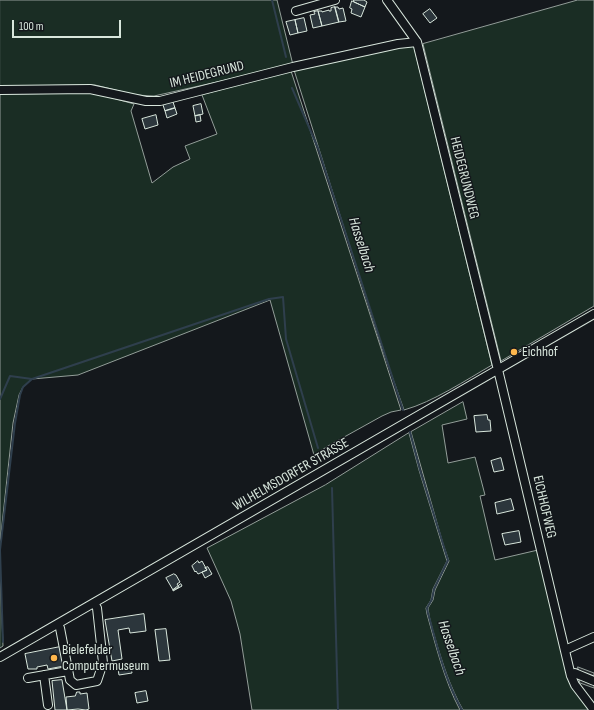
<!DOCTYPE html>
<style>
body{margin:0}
#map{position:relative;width:594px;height:710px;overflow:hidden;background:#14181c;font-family:"Sofia Sans Condensed",sans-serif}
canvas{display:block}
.scale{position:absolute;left:12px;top:20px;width:109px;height:18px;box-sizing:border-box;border:2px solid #d8e6dc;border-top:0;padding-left:5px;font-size:12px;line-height:14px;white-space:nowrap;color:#d8e6dc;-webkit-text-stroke:3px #14181c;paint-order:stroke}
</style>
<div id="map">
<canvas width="594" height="710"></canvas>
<div class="scale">100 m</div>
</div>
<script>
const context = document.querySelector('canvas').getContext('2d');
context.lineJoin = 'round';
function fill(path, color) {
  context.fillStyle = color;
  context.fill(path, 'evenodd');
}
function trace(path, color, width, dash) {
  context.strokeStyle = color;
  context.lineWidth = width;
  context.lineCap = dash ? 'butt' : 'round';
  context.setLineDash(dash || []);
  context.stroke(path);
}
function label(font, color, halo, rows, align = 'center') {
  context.font = font + ' "Sofia Sans Condensed",sans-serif';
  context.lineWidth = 3;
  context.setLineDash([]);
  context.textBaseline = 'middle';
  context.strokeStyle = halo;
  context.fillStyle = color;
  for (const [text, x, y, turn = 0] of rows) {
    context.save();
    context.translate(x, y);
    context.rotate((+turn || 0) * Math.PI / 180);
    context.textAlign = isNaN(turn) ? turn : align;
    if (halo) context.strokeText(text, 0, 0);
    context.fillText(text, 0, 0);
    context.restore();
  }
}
const green = new Path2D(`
 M0 0H277L293 65 154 96 136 95 95 85 0 86Z
 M578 0H594V306L501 361 423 44Z
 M408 45 414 47 492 365C466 380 433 402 404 410L382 348 294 70Z
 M291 71 401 410 391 412 382 416 328 446 314 455 270 300 78 375 32 379 23 387 19 395 13 423 0 543V94L95 93 134 104 131 111 152 183 173 167 190 159 185 146 217 134 202 95Z
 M463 402 467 419 442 425 448 463 475 457 485 495 480 496 495 560 538 550 569 679 590 710H463C450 687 442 662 435 638 432 628 429 618 428 608L433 600 435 590 449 561 443 544 411 432Z
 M409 433 419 470 447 561 433 589 431 600 426 608 427 614C436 646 444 680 460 710H252L240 634 231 601 207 548 325 485Z
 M0 569 3 646 0 648Z`);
const parking = new Path2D(`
 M578 667 594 673V688L580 683Z`);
const stream = new Path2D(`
 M272 0 286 57
 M292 88 318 148 403 410
 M0 399 10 376 32 379
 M410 432 420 470 448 560 434 589 432 599 427 608 428 613C437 646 445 680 462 710
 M332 488 338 710
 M3 642 0 550 15 423 20 395 23 387 32 379 269 299 283 297 286 339 318 448`);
const building = new Path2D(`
 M354 0H364L367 2 365 7 354 2Z
 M352 1 365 7 361 17 351 13 352 9 350 8Z
 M335 7H338L339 9 343 8 346 21 339 22Z
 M335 7 339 22 322 26 318 11H322V12L329 10V11H331V8Z
 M430 9 437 18 430 23 423 14Z
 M318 11 322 26 313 28 310 15 315 14 314 12Z
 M304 18 307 31 298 33 295 20Z
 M295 20 298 33 290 35 286 22Z
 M173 102 175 108 165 111 163 105Z
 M201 104 203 114 195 116 193 106Z
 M175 108 177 114 167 118 165 111Z
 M156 115 158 125 145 129 142 119Z
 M200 115 201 121 196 122 195 116Z
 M487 415 488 420H490L491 431 476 432 474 416Z
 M501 458 504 470 494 472 491 461Z
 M511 499 514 510 497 514 495 503Z
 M519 531 521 542 505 545 502 534Z
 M198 561 199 563 202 561 207 570 198 574 196 571 195 572 192 566Z
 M208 567 212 574 205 578 202 572 207 570 205 568Z
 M174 574 176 575 180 582 177 584 179 587 173 590 166 578Z
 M181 584 182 586 173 591V590Z
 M144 614 146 631 130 633 129 628 118 630 122 659 112 661 105 620Z
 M166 629 170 660 159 661 155 630Z
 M60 647 64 666 48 669 47 665 37 667V669H28L25 654Z
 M131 667 132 673 119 675 118 669Z
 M62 680 67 710H55L52 681Z
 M146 691 148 701 137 703 135 693Z
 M77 692H80V694L87 693 89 709 86 710 78 709 67 710 66 697 75 696Z`);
const minor = new Path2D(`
 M387 0 417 42 500 378 571 676 575 685 594 710
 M296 11 335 0
 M0 90 90 89 146 101H160L293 67 398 44 417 42
 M58 624 60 628 70 680 76 685 97 681 103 663 97 608 94 603
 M565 650 594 637
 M0 657 594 314
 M44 675 48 705
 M571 676 575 673 577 674 594 681
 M28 678 68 671`);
const markers = [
 [514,352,4,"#ffb74d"],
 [54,658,4,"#ffb74d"]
];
const streetNames = [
 ["IM HEIDEGRUND",207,75,-14],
 ["HEIDEGRUNDWEG",464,178,76],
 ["WILHELMSDORFER STRASSE",291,475,-30],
 ["EICHHOFWEG",544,507,77]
];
const poiNames = [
 ["Eichhof",522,352],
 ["Bielefelder",62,650],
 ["Computermuseum",62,666]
];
const waterNames = [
 ["Hasselbach",361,245,72],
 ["Hasselbach",451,648,71]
];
fill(green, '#1a2d24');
trace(green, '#939e99', 1);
fill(parking, '#24282b');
trace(parking, '#939e99', 1);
trace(stream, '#2f3f4d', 2);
fill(building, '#2c363c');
trace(building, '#d8e6dc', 1);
trace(minor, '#d8e6dc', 10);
trace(minor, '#14181c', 8);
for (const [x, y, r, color] of markers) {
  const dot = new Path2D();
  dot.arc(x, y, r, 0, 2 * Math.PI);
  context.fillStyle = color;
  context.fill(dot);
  trace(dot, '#14181c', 1.5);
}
label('14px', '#d8e6dc', '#14181c', streetNames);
label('14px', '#d8e6dc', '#14181c', poiNames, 'left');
label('italic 15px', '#d8e6dc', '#14181c', waterNames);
</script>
